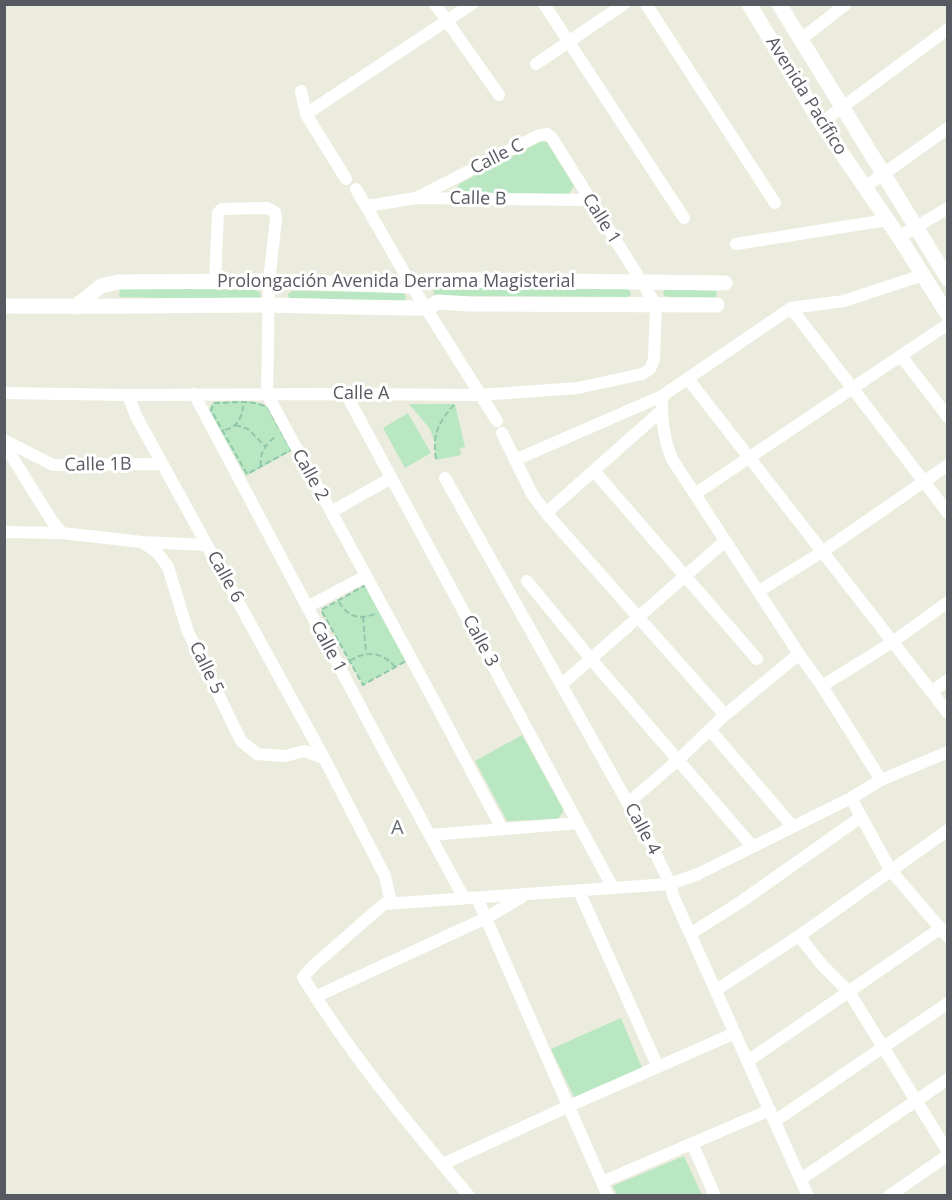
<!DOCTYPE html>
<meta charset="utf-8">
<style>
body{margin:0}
#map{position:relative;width:952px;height:1200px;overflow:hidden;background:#ececde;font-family:"Open Sans",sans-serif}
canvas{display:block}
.frame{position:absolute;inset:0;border:6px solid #575a61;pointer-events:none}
</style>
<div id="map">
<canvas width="952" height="1200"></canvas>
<div class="frame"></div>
</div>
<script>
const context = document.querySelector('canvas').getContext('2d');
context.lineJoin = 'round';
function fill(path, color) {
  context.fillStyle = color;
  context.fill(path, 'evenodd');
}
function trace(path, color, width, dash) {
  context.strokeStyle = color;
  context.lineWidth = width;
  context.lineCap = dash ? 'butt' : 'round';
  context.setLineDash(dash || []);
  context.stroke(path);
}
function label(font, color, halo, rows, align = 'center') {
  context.font = font + ' "Open Sans",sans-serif';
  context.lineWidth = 6;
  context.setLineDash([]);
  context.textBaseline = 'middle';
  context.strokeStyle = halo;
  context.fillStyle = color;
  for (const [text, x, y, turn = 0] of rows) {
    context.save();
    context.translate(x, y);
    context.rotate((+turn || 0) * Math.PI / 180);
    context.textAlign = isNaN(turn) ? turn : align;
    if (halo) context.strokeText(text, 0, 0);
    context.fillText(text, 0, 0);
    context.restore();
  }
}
const green = new Path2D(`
 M542 141 547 142 548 144 574 186 568 195 461 193 457 189 459 184Z
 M435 287 627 289 630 291 631 295 627 297 435 296 433 291Z
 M120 288 255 290 260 292 261 297 258 300 119 297Z
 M665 289H668L717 291 716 298 668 297 664 296 663 293Z
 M292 291 400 292H404L406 297 405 300 401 301 289 298 288 294Z
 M214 402C229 402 255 398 268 407L293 450 246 476 209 410 211 405Z
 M409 404H455L465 447 460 448 461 455 436 460 434 441 430 429Z
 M408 413 431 453 405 468 383 428Z
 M365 585 408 660 363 685 321 610Z
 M522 735 563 809V812L558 819 507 821 475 761Z
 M621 1018 642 1068 575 1099 551 1049Z
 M684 1156 702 1195H617L613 1186Z`);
const path = new Path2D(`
 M214 403C229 403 255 399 268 408L291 450 247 474 211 410Z
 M235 425 248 429 265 446
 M225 430C237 427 242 418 243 406
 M436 459C432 436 438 422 454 405
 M261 466C259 453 266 444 276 436
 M364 586 366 587 408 660 363 685 321 610Z
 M339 602C348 617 359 620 375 614
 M363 617 366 653
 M350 661C365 650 383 652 395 667`);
const minor = new Path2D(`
 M435 4 499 95
 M544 4 684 218
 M646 4 775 203
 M800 40 846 4
 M536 64 624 4
 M301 91 306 114 346 179
 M306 114 472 4
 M821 123 948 29
 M865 187 948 128
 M356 189 412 286 497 421
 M367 206 416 198 590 200
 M899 237 948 208
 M736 244 887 220
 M215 282 218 213 222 209 267 208 275 212 276 219 269 281 267 394 431 695 502 829
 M791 308 948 513
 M901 356 948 417
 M688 379 948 713
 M4 393 128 395 346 394 480 395 578 388 642 374 650 369 654 359 656 305 552 138 547 134 537 136 416 198
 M194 394 383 749 464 898
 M346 394 613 888
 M128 395 136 416 324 758
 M662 396C661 419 663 438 672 459L799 654 822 686 881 780
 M502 433 532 494 546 513 725 715
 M4 440 53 465 162 464
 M4 444 52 521 62 533 142 542 157 552 168 567 188 632 241 741 257 754 285 756 304 751 324 758 385 876 391 903
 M515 460 662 396 791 308 844 301 923 275
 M594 471 757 659
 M445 478 652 846 670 884 674 898 808 1196
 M695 494 948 324
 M338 508 386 481
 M546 513 661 411
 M4 532 62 533
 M142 542 207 545
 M527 581 591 659 752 846
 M759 591 822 552 948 465
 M307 607 366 576
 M561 685 725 541
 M822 686 891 643 948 602
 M931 692 948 680
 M710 730 793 827
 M851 798 891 871 948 937
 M628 803 678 760 725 715 799 654
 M430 835 578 823
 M579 891 658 1067
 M477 898 608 1196
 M690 934 742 901 861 817
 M799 936 823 966 849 992 948 1152
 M716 990 799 936 948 830
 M315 997 486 918 522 897
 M748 1061 941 928
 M775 1121 948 1003
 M692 1143 715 1196
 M443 1164 569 1106 735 1033
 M801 1179 948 1079
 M602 1182 770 1110
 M469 1196C410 1126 351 1055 303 977L314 965 384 904 670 884 698 874 851 798 881 780 948 752
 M889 1196 948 1155`);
const tertiary = new Path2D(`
 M749 4 821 123 899 237 948 315
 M779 4 948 279
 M4 306C92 307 179 305 266 305 320 306 374 308 427 308L438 302 470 304 717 305
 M75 307 101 286 118 282 269 281 412 286 423 281 471 280 725 283`);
const streetNames = [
 ["Avenida Pacífico",806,96,58],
 ["Calle C",497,157,-27],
 ["Calle B",478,199,1],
 ["Calle 1",601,219,58],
 ["Prolongación Avenida Derrama Magisterial",396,282],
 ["Calle A",361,394],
 ["Calle 1B",98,465,-1],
 ["Calle 2",310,475,61],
 ["Calle 6",225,577,61],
 ["Calle 3",480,641,62],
 ["Calle 1",328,647,62],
 ["Calle 5",206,668,64],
 ["Calle 4",642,829,62]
];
const neighbourhoodNames = [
 ["A",398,828]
];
fill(green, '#b8e7c1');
trace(path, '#91c7ab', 2, [6, 3]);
trace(minor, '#fff', 12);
trace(tertiary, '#fff', 15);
label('18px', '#575a61', '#fff', streetNames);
context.letterSpacing = '1.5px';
label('20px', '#686c73', '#fff', neighbourhoodNames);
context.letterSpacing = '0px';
</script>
